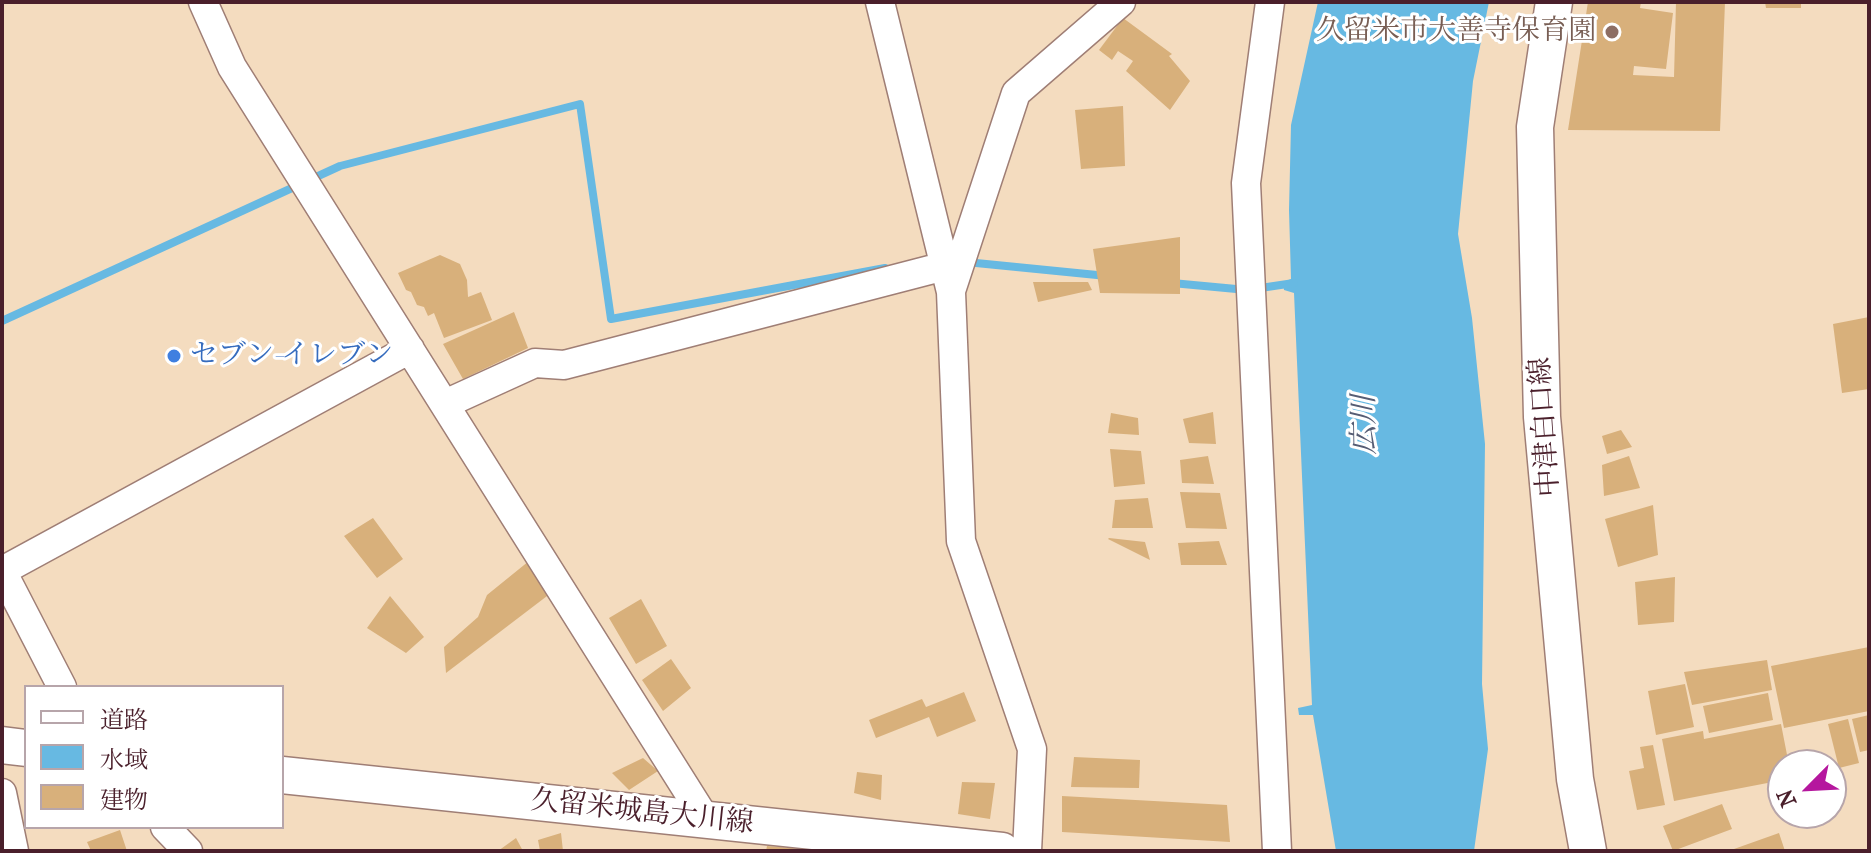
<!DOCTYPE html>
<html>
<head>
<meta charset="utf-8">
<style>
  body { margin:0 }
  #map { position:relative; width:1871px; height:853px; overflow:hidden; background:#f4dcbf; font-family:"IM FELL French Canon","Noto Serif JP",serif }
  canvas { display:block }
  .frame { position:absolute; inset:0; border:4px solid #4a1f2b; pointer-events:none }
  .legend { position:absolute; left:24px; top:685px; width:260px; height:144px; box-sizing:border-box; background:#fff; border:2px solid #b7a5aa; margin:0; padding:10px 14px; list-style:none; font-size:24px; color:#4a1f2b }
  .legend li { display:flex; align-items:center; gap:16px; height:40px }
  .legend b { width:40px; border:2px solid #b7a5aa }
  .north { position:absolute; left:1767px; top:749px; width:80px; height:80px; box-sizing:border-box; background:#fff; border:2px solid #b7a5aa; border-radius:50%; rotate:246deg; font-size:22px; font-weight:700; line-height:32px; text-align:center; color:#4a1f2b }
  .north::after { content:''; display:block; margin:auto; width:28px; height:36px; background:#b5179e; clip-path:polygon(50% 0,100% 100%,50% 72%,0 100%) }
</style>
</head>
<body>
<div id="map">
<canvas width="1871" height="853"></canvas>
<div class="frame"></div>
<ul class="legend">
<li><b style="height:10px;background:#fff"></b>道路</li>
<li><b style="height:22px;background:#67b9e2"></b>水域</li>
<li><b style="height:22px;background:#d8b07b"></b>建物</li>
</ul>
<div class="north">N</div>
</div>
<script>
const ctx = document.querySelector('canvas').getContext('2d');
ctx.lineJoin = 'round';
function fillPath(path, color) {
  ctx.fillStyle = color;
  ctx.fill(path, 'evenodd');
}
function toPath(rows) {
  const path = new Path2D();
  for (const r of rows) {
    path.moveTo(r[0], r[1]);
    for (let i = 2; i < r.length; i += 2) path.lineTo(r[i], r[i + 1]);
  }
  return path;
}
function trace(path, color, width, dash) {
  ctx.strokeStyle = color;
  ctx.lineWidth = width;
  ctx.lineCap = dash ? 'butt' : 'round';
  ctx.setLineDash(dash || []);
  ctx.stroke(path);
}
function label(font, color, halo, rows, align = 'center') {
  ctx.font = font + ' "IM FELL French Canon","Noto Serif JP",serif';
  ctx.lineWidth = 6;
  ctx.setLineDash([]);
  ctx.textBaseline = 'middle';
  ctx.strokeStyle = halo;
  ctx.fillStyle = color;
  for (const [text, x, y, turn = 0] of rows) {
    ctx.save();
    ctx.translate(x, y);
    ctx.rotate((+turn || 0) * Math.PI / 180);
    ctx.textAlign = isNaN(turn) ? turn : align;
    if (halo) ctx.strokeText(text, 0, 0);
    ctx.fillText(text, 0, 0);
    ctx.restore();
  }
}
fillPath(toPath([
  [1318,2,1489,2,1473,81,1458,234,1472,318,1485,444,1482,684,1488,749,1474,851,1336,851,1313,715,1299,715,1298,708,1312,705,1294,293,1284,290,1283,282,1291,279,1289,210,1291,125]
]), '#67b9e2');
trace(toPath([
  [966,262,1107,276],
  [1172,283,1247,290,1294,283],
  [2,321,340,166,580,104,611,319,885,268]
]), '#67b9e2', 8);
fillPath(toPath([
  [1588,2,1641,2,1640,8,1673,13,1666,69,1634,66,1633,75,1674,77,1676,2,1725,2,1720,131,1568,130],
  [1765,2,1801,2,1801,8,1766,8],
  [1123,18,1172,54,1169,56,1190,81,1170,110,1126,71,1133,61,1118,51,1112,60,1099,50],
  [1123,106,1125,166,1081,169,1075,110],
  [1180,237,1180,294,1100,293,1093,249],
  [440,255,460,264,467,280,468,297,481,292,492,320,444,338,434,313,428,316,424,307,417,305,411,292,406,290,398,273],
  [1033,282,1088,282,1092,290,1038,302],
  [514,312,528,348,463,379,443,344],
  [1869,317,1869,389,1842,393,1833,324],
  [1213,412,1216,444,1189,443,1183,419],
  [1111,413,1138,418,1139,435,1108,433],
  [1621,430,1632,447,1607,454,1602,436],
  [1110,449,1141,451,1145,484,1114,487],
  [1208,456,1214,484,1182,483,1180,460],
  [1629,456,1640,488,1604,496,1602,465],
  [1180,492,1220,493,1227,529,1186,528],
  [1148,498,1153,528,1112,528,1115,500],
  [1653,505,1658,555,1618,567,1605,519],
  [373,518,403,559,377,578,344,536],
  [1109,538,1145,542,1150,560,1108,539],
  [1219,541,1227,565,1181,565,1178,543],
  [529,561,551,593,446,673,444,647,478,617,487,595],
  [1675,577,1674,622,1638,625,1635,582],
  [390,596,424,637,406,653,367,628],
  [641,599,667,646,636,664,609,618],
  [1869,647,1869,711,1784,728,1771,666],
  [671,659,691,688,663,711,642,680],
  [1767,660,1772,690,1692,705,1684,672],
  [1685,684,1694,727,1656,735,1648,691],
  [964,692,976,721,937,737,929,717,876,738,869,720,922,699,926,707],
  [1768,693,1773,720,1709,733,1703,706],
  [1869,715,1869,750,1860,752,1852,719],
  [1848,719,1859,763,1839,768,1828,724],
  [1781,724,1789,765,1783,765,1783,780,1674,801,1662,739,1703,731,1704,739],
  [1653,745,1665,805,1637,810,1629,771,1644,768,1640,747],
  [1074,757,1140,760,1139,788,1071,787],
  [643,758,658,771,629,790,612,773],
  [857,772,882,775,881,800,854,793],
  [962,782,995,783,990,819,958,814],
  [1062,796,1227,805,1230,842,1062,832],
  [1722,804,1732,829,1673,851,1663,826],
  [120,830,127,851,91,851,87,842],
  [561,833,563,851,540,851,538,840],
  [1779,833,1785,851,1735,851,1734,849],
  [516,838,523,851,498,851],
  [767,846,803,849,803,851,766,851]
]), '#d8b07b');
const minor = toPath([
  [203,2,232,67,706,820],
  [880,2,951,292,961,541,1032,749,1027,851],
  [1270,2,1246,183,1277,851],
  [951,291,1016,93,1121,2],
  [445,404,535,363,564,365,945,266],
  [62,687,2,571,410,349],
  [2,793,14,851],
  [165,827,188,851]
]);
const major = toPath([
  [1554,2,1535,127,1542,417,1575,779,1588,851],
  [2,745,26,748],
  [282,775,1002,851]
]);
trace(minor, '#9f7e75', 31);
trace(major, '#9f7e75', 39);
trace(minor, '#fff', 28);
trace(major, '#fff', 36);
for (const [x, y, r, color] of [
  [1612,32,8,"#8d6e63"],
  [174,356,8,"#3f7fe0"]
]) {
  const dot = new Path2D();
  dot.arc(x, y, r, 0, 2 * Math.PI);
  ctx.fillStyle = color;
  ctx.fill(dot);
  trace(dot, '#fff', 3);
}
label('28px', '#785e54', '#fff', [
  ["久留米市大善寺保育園",1596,32]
], 'right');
label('28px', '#366cbe', '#fff', [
  ["セブン-イレブン",190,356]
], 'left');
label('28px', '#4a1f2b', '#fff', [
  ["中津白口線",1546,427,-94],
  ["久留米城島大川線",642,813,6]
]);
label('italic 30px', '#565d74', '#fff', [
  ["広川",1366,425,-91]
]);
</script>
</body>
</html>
